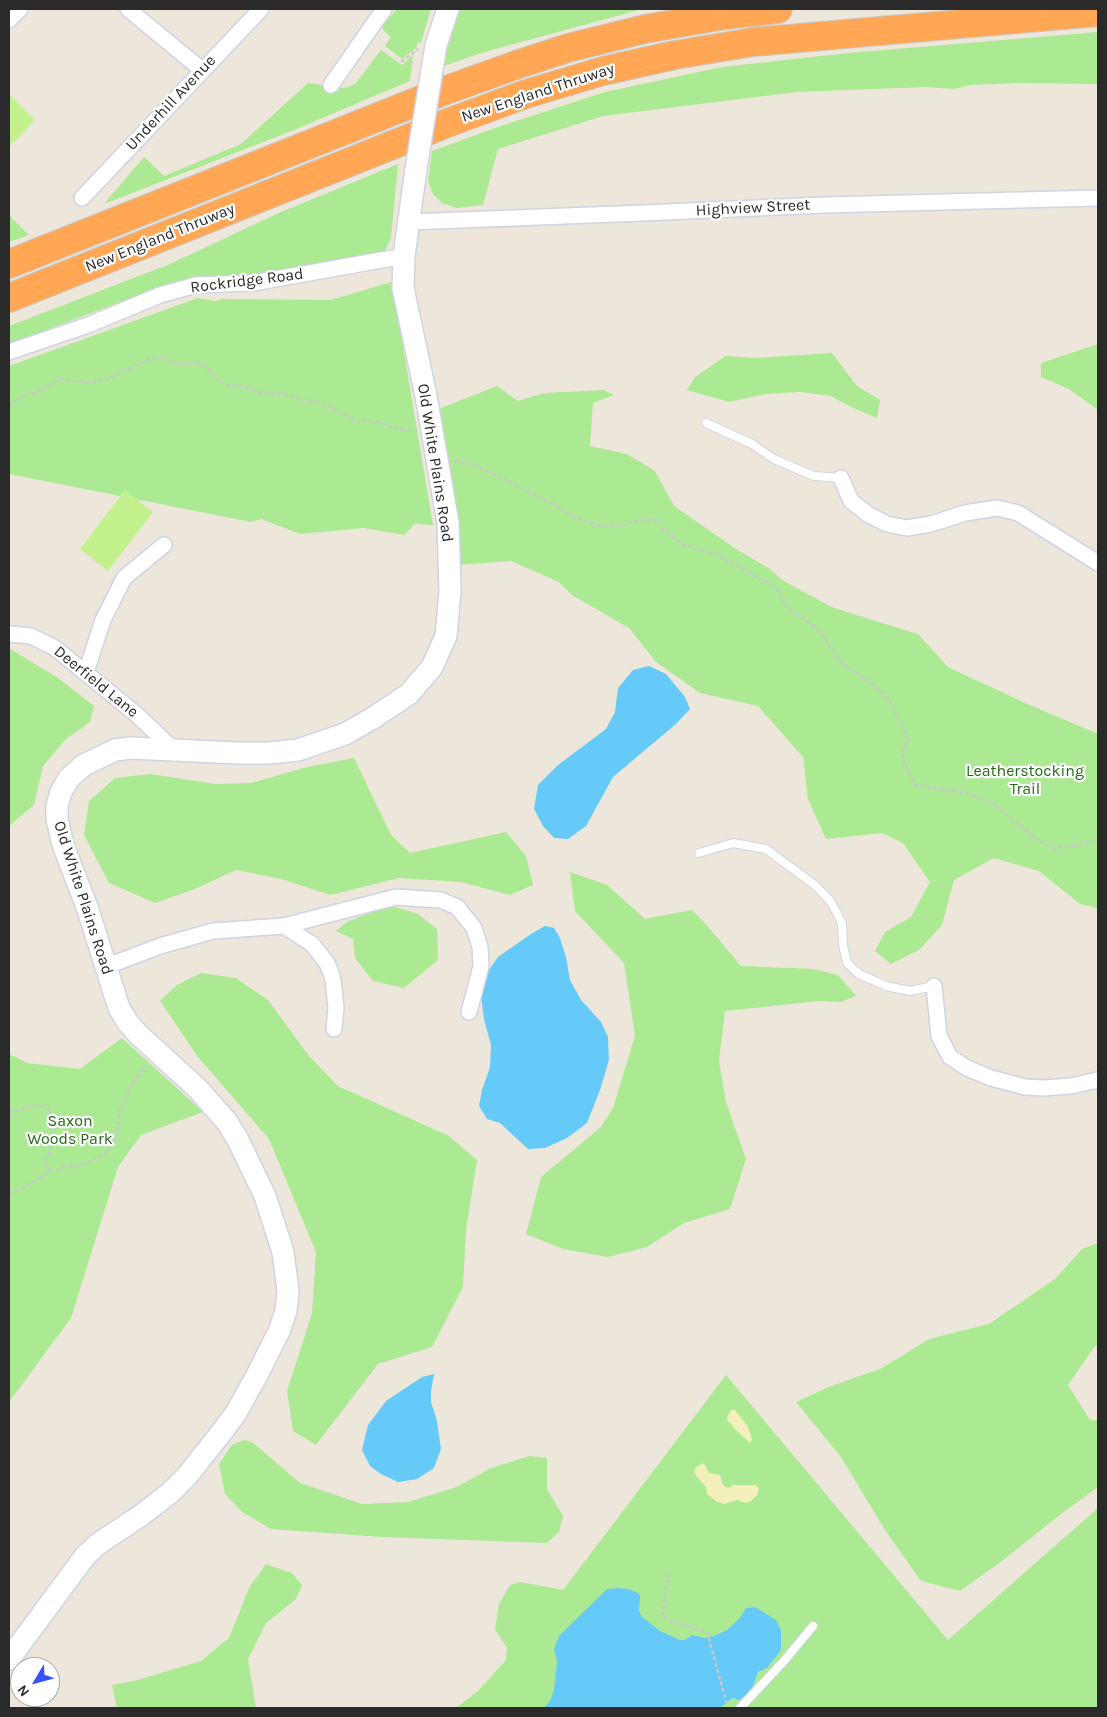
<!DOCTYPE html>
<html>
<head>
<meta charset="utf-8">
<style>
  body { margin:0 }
  #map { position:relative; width:1107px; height:1717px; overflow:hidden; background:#ede6db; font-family:Karla,sans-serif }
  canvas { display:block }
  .frame { position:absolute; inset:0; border:10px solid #2a2a2a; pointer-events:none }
  .north { position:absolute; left:10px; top:1657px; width:50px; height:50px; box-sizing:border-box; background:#fff; border:1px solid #aaa; border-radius:50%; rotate:233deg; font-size:14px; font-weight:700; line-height:20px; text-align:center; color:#2a2a2a }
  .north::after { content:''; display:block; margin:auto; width:18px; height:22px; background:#3652ff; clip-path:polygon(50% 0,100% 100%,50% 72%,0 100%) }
</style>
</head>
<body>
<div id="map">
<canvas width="1107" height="1717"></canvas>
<div class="frame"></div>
<div class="north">N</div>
</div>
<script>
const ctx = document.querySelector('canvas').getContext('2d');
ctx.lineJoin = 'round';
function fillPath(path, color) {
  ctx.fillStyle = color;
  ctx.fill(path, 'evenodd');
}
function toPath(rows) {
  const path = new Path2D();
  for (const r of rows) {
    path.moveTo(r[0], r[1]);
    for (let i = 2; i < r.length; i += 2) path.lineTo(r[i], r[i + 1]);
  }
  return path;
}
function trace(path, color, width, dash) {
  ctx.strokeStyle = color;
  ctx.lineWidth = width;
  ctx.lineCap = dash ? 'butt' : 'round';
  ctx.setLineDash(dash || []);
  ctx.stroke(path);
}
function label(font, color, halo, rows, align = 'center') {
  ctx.font = font + ' Karla,sans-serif';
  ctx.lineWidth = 4.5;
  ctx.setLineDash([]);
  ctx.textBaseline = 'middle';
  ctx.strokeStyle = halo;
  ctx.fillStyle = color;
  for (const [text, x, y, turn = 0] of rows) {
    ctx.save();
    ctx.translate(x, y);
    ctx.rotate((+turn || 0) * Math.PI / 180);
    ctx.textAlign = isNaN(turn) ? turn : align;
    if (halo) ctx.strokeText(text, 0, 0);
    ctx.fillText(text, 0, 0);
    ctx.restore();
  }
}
fillPath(toPath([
  [397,9,431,9,421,43,418,42,416,48,402,59,385,46,391,37,383,30,383,25],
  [462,9,642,9,481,53,444,66,447,45,455,15],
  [1098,32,1098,84,1018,83,970,85,954,89,926,87,797,92,603,116,498,149,483,205,457,208,442,203,433,194,428,181,432,151,498,127,605,92,722,67,849,53],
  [381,50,402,65,413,55,410,81,289,132,104,204,144,157,164,176,241,144,308,83,344,88,355,84],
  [398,164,391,238,385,251,372,258,285,274,187,279,131,298,9,344,9,326,170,264,281,212],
  [9,215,29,235,9,242],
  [398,280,398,317,433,525,415,524,404,535,364,528,300,534,261,519,251,522,9,474,9,366,198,298,215,301,222,299,331,300],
  [1098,344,1098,410,1069,389,1041,377,1041,363],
  [832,353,857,386,880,400,877,418,849,406,831,396,800,392,766,394,729,402,687,390,695,377,726,356,755,358],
  [497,386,518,401,544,393,604,390,614,395,593,403,590,446,627,454,655,471,674,506,736,549,770,569,782,580,831,607,918,634,948,667,1023,702,1098,734,1098,908,1080,904,1039,871,994,858,954,880,942,925,919,950,891,964,875,951,885,932,911,917,930,882,903,843,882,833,826,839,808,799,803,757,758,706,700,693,656,662,629,628,572,595,559,582,511,561,455,565,436,410],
  [9,648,58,678,94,706,90,722,66,739,43,766,34,805,9,826],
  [354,758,391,835,410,853,506,832,526,856,533,885,510,895,461,882,399,878,331,895,281,879,236,870,195,889,155,903,109,883,84,835,89,801,115,778,150,774,216,784,251,783,307,767],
  [570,872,607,885,645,919,692,910,705,923,741,966,814,969,838,975,856,996,841,1002,819,1001,725,1011,719,1061,726,1102,746,1159,730,1209,684,1223,647,1247,608,1257,563,1249,526,1234,541,1177,601,1127,613,1108,635,1036,624,963,575,911],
  [395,907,418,914,437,929,438,960,404,988,373,981,355,958,353,939,336,931,347,922,377,910],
  [201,973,236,978,268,1000,309,1056,338,1086,449,1136,477,1160,466,1230,463,1287,432,1347,378,1364,316,1445,293,1431,287,1391,312,1313,316,1252,269,1139,198,1057,160,1001,177,985],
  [122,1038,203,1112,141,1135,118,1167,71,1318,9,1402,9,1054,27,1063,80,1069],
  [1098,1243,1098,1345,1095,1346,1068,1385,1090,1420,1098,1420,1098,1487,1061,1514,1002,1561,960,1591,921,1581,885,1530,841,1457,796,1402,829,1387,882,1368,929,1339,989,1324,1055,1279,1082,1249],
  [726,1375,948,1640,1098,1508,1098,1708,456,1708,478,1691,506,1660,507,1648,495,1629,499,1604,510,1585,520,1582,563,1590],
  [244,1440,252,1442,300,1483,362,1504,408,1502,457,1487,491,1468,530,1456,547,1458,547,1489,563,1516,559,1532,547,1543,382,1537,271,1529,242,1512,225,1494,219,1464,232,1445],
  [266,1564,292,1573,302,1585,296,1599,266,1623,248,1659,256,1708,117,1708,112,1685,134,1681,201,1661,229,1638,249,1588]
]), '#ace993');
fillPath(toPath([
  [731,1410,735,1410,748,1427,752,1439,750,1443,738,1432,727,1420,727,1418],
  [704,1463,709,1473,720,1475,723,1485,728,1488,734,1485,755,1485,759,1488,757,1495,751,1501,745,1503,738,1500,724,1504,716,1501,707,1494,706,1487,697,1477,694,1472,696,1467]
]), '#f5efbb');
fillPath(toPath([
  [9,94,35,120,9,147],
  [125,490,153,512,108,571,80,549]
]), '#c2f18e');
fillPath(toPath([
  [649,666,666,674,685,697,690,709,676,724,613,777,586,826,568,839,554,838,543,826,534,809,538,785,558,765,606,729,615,712,618,688,633,670],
  [545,926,554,928,560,938,566,957,570,980,581,1000,601,1022,608,1037,609,1060,600,1090,587,1123,567,1138,545,1148,528,1149,500,1123,487,1119,479,1106,482,1090,490,1067,491,1045,484,1019,481,996,489,970,498,957,531,934],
  [434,1374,431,1391,431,1402,437,1421,441,1449,434,1468,417,1479,398,1482,381,1474,370,1466,362,1450,368,1425,386,1401,422,1377],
  [618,1588,628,1589,636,1592,640,1595,639,1611,642,1617,660,1631,680,1640,685,1640,692,1635,705,1638,714,1636,727,1630,740,1618,746,1608,755,1607,776,1620,781,1630,781,1650,767,1668,758,1672,752,1688,744,1697,739,1700,732,1698,720,1708,544,1708,550,1701,554,1690,557,1662,554,1649,559,1636,607,1589]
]), '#65caf8');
const lane = toPath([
  [706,423,752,444,774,459,814,476,841,478],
  [699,853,733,843,766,849,816,886,831,902,842,923,843,945,847,963,859,974,886,986,910,991,934,986],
  [740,1708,784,1661,813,1626]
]);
const street = toPath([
  [128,9,202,70],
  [9,20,20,9],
  [331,85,384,9],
  [82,198,261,9],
  [409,222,643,213,825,205,1098,198],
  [9,352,88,325,160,295,196,285,253,283,404,256],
  [841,478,851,501,869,515,887,524,907,528,931,524,965,513,997,508,1018,513,1098,563],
  [9,634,31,636,55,648,136,714,173,749],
  [86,672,103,620,124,578,164,545],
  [284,926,312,944,327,963,333,979,336,1008,334,1029],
  [105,967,160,946,213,931,284,926,396,897,441,900,457,907,474,928,480,947,481,966,469,1012],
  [934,986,939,1036,950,1057,967,1068,991,1078,1025,1087,1044,1088,1071,1086,1098,1080]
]);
const secondary = toPath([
  [436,45,448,9],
  [9,1659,86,1555,98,1544,140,1516,170,1493,187,1476,221,1433,236,1413,257,1375,280,1329,286,1311,288,1291,283,1252,265,1196,238,1140,227,1122,198,1089,139,1035,128,1023,119,1008,87,907,63,845,57,819,57,806,61,792,69,778,84,765,115,750,131,748,237,753,269,753,298,750,345,734,373,718,409,694,432,667,446,636,450,592,448,523,426,396,403,288,404,256,416,169]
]);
const highway = toPath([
  [9,264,441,92,516,65,568,48,645,29,725,15,778,9],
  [9,298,450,122,526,94,603,71,675,55,753,42,1098,12]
]);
trace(lane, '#d0d3e4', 10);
trace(street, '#d0d3e4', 18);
trace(secondary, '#d0d3e4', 24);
trace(highway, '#c8c8c8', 30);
trace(toPath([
  [401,62,418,49],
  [9,406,22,396,42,390,59,379,93,382,107,379,154,357,164,358,175,364,200,363,209,370,218,381,228,385,242,386,262,393,285,394,298,399,317,402,345,414,355,421,367,420,381,423,397,429,414,431],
  [455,461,475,465,552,503,571,516,600,526,621,525,644,519,659,521,665,531,684,545,716,554,768,583,778,590,787,607,819,630,840,661,880,690,890,702,908,739,903,750,903,759,915,785,968,793,994,804,1038,840,1055,848,1082,844,1098,840],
  [9,1114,23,1108,35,1106,43,1106,50,1111,52,1133,50,1152,46,1158,47,1165,50,1170],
  [50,1170,58,1171,66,1166,76,1166,90,1162,107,1151,117,1133,120,1110,135,1079,147,1066],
  [9,1194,37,1180,50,1170],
  [669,1573,662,1616,672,1622,707,1632,728,1708]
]), '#c8c8c8', 2.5, [4, 2.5]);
trace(lane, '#fff', 8);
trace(street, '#fff', 15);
trace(secondary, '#fff', 21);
trace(highway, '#ffa754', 28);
const secondaryBridge = toPath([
  [416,169,436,45]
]);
trace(secondaryBridge, '#d0d3e4', 24, []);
trace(secondaryBridge, '#fff', 21);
label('16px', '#2a2a2a', '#fff', [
  ["New England Thruway",538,93,-18],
  ["Underhill Avenue",171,103,-47],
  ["Highview Street",753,208,-3],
  ["New England Thruway",160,238,-22],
  ["Rockridge Road",247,281,-7],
  ["Old White Plains Road",435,463,81],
  ["Deerfield Lane",96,682,39],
  ["Old White Plains Road",83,898,72]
]);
label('16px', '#226d14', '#fff', [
  ["Leatherstocking",1025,771],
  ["Trail",1025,789],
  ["Saxon",70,1121],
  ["Woods Park",70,1139]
]);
</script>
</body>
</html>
